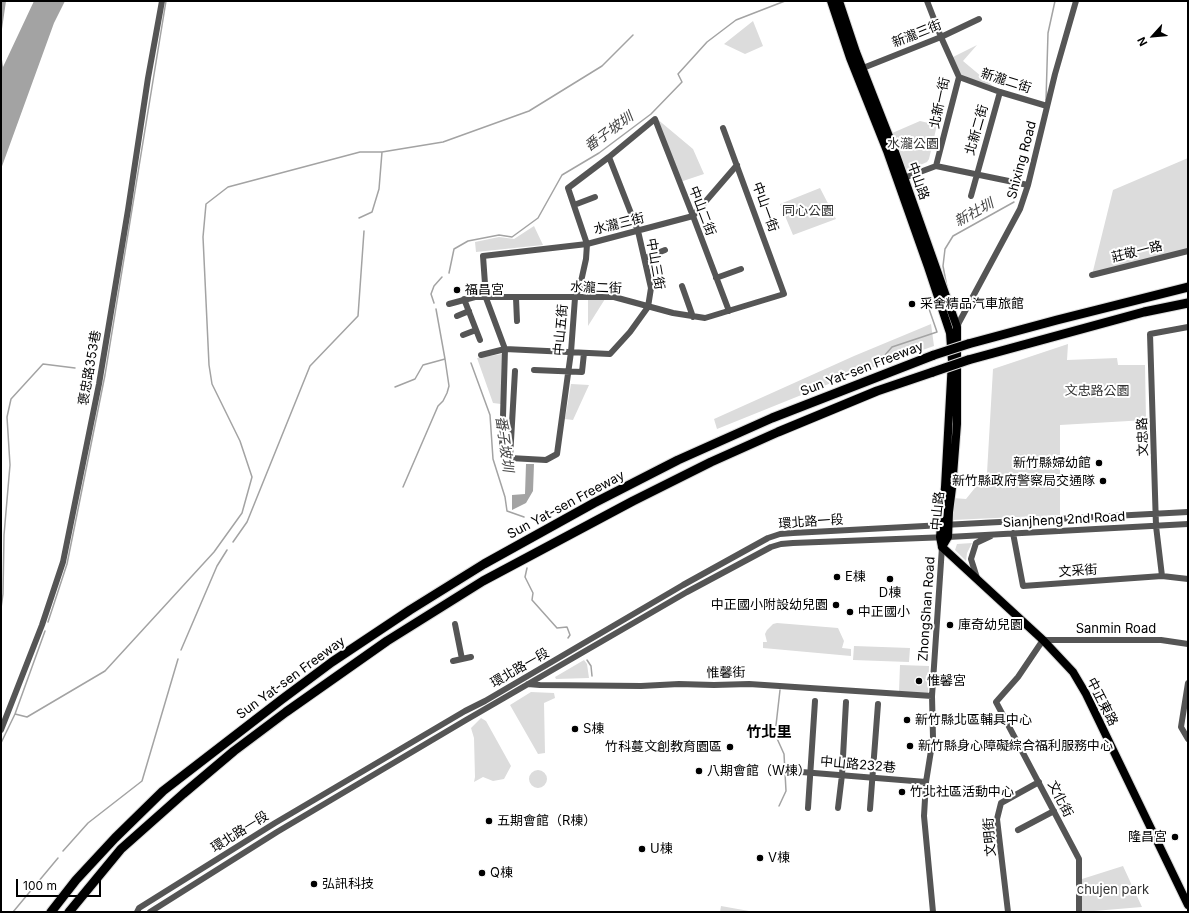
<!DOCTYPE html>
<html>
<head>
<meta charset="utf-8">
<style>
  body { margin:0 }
  #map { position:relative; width:1189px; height:913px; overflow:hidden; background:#fff; font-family:Inter,sans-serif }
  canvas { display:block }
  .frame { position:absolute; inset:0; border:2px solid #000; pointer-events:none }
  .north { position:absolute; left:1133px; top:16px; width:40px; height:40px; -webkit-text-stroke:3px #fff; paint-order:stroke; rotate:243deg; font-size:11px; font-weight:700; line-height:16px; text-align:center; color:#000 }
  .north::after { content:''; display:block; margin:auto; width:14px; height:18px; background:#000; clip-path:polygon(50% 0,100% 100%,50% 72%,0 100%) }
  .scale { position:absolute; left:16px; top:879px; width:85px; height:18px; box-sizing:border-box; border:2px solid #000; border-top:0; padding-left:5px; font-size:12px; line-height:14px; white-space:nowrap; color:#000; -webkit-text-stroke:3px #fff; paint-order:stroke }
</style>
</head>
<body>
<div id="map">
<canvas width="1189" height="913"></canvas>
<div class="frame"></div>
<div class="north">N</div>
<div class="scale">100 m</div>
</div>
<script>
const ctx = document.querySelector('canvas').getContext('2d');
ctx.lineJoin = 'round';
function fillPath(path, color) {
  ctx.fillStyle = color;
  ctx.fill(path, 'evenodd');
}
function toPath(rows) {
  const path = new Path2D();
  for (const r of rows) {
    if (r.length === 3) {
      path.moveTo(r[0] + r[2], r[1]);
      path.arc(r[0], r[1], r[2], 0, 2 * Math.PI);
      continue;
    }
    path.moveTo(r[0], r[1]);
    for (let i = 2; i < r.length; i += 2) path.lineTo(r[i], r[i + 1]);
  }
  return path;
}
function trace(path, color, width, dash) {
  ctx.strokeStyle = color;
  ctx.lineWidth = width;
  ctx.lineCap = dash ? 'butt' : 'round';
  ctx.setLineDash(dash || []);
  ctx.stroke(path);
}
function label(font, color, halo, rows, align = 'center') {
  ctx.font = font + ' Inter,"Noto Sans TC",sans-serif';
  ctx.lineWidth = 4;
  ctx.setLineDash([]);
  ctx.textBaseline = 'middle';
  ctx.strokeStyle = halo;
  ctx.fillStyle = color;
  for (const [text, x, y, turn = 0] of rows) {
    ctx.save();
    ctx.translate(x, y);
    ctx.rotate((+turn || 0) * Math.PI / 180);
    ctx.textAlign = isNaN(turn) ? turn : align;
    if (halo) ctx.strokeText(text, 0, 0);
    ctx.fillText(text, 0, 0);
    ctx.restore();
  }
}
fillPath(toPath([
  [753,21,763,46,745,54,724,44],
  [977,45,963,61,1000,92,959,77,951,58],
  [656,118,693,149,704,174,680,182],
  [920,121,937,125,929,159,927,162,902,173,890,134],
  [1188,158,1188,251,1092,275,1113,190],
  [820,188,836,219,793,235,780,204],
  [534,226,543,245,476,252,475,242,499,237,514,239],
  [605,299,588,326,588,300],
  [931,324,934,346,851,375,717,429,714,419,854,356],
  [1068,344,1067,360,1117,358,1118,365,1145,365,1146,420,1060,425,1060,515,952,520,953,498,966,499,987,473,993,369],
  [502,354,501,404,493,403,477,358],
  [571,384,589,385,573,420,565,419],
  [972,543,967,553,966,561,955,550,957,544],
  [777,623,838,628,844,641,842,648,851,649,851,656,763,648,763,642,767,642,765,634,767,630,773,624],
  [854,646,910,648,909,662,853,660],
  [584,660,587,664,589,678,556,679,555,677],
  [900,665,929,666,928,694,899,692],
  [531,692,554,693,555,698,544,703,545,753,538,754,510,705],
  [481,718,486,721,511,766,504,779,493,781,483,777,474,782,475,777,474,738,471,728],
  [538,779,9],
  [1123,866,1142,907,1082,912,1082,879],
  [721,906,749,911,749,912,720,912]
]), '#dcdcdc');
fillPath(toPath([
  [1,1,6,1,1,36],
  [34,1,65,1,54,23,1,169,1,52,3,67],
  [526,464,534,464,533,491,526,503,512,510,512,495,525,494]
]), '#a3a3a3');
trace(toPath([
  [1046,100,1048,33,1055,1],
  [359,218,372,212,379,189,382,152],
  [449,273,454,249,468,241,499,235,512,237,538,218,562,175,599,153,651,114,682,82,678,74,707,42,736,20,785,1],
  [947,287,943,266,945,249,953,236,1014,202],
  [434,303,431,294,434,286,442,277],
  [879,362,892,347,937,332,927,303],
  [471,363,490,415,493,459,505,497,507,511,524,517],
  [395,387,415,379,423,365,445,359],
  [403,487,438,406,443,401,447,393,449,386,445,359,436,309],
  [233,542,247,522,310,366,358,316,364,231],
  [527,568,525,577,533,593,532,600,557,628,567,627,570,635,568,638],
  [1,608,3,594,4,535,10,465,7,417,11,399,43,364,75,368],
  [48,622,67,564,105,375,166,1],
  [181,650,217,566,227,550],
  [587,660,591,666,592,676],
  [15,714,27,717,105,671,214,552,242,513,252,477,240,441,212,384,209,365,203,237,206,204,228,187,360,152,382,152,443,142,529,111,602,66,633,35],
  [1,743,15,714,45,631],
  [779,806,786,791,784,754,775,734,780,690],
  [63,851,88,823,142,781,178,659],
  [13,912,58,858]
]), '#a3a3a3', 1.5);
const major = toPath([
  [831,1,850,58,887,151,928,267,950,333,952,361,945,487,940,537,942,547],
  [839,1,856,52,894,149,957,327,957,424,952,488,949,512,948,537,942,547],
  [942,547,1043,640,1073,672,1086,694,1188,905]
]);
const highway = toPath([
  [968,344,1057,320,1188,287],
  [968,360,1144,312,1188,303],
  [51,912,76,880,115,838,163,791,281,700,332,662,410,610,484,564,594,503,678,460,772,418,934,355],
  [69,912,121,849,183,794,234,751,286,712,387,641,483,581,633,501,711,462,778,432,877,391,933,372]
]);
trace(major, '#dbdbdb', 10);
trace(highway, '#dbdbdb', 11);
trace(toPath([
  [927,1,941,37,959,77,936,166],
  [863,68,941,37,979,19],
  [959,77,1000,92,1047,106],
  [904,178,936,166,1028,185],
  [971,196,1000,92],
  [574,205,595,197],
  [645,258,665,250],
  [1092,275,1188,251],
  [716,278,741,269],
  [682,286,693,317],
  [516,298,517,321],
  [464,299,480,340],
  [449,304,475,297,614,297,673,313,705,318,784,294,723,128],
  [729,311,693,216,660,132,655,119,609,157,568,188,587,244,586,259,580,286,575,298,571,352,557,454,546,460,510,458,502,450,505,349,486,298,483,256,587,244,693,216,737,165],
  [457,316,469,311],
  [956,328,1020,209,1028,185,1055,74,1076,1],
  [463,335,476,330],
  [481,355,505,349,610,354,630,332,648,307,651,288,638,231,609,157],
  [534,370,582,372,584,353],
  [510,458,515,371],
  [1013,533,1023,586,1162,576,1188,579],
  [1162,576,1156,526,1150,334,1188,327],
  [977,578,971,559,976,543,991,536],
  [455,624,462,659],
  [453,661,471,657],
  [1188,683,1181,727,1188,739],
  [528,684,540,685,641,686,679,684,714,685,749,684,932,696],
  [1,730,42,625,63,562,99,384,128,210,148,78,162,1],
  [789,771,926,782],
  [808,808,815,701],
  [838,808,842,775,846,702],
  [870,809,878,704],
  [1018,830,1054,811],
  [137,912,139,908,275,823,465,711,485,701,683,585,768,538,780,534,793,533,1188,512],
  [150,912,277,832,466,720,687,592,771,547,781,544,793,543,948,537,1188,524],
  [933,912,924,816,926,782,933,738,932,696,942,547],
  [1008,912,997,819,1001,803,1039,782],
  [1079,912,1079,859,996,702,1018,677,1043,640,1161,640,1188,644]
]), '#555', 6);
trace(major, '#000', 8);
trace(highway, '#000', 9);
const highwayBridge = toPath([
  [934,355,968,344],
  [933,372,968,360]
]);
trace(highwayBridge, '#dbdbdb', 11, []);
trace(highwayBridge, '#000', 9);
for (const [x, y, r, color] of [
  [457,290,4,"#000"],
  [912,304,4,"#000"],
  [1099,463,4,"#000"],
  [1103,481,4,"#000"],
  [837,577,4,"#000"],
  [890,579,4,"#000"],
  [836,605,4,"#000"],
  [850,612,4,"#000"],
  [950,625,4,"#000"],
  [919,681,4,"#000"],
  [907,720,4,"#000"],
  [575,729,4,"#000"],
  [910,746,4,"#000"],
  [730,747,4,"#000"],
  [699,771,4,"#000"],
  [902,792,4,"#000"],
  [489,821,4,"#000"],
  [1175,837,4,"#000"],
  [642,849,4,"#000"],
  [760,858,4,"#000"],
  [482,873,4,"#000"],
  [314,884,4,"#000"]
]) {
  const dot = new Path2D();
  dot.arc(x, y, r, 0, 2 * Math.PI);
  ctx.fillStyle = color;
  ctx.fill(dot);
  trace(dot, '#fff', 1.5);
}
label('13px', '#000', '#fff', [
  ["新瀧三街",917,34,-22],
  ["新瀧二街",1006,81,18],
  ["北新一街",940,103,-78],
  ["北新二街",977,130,-74],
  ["Shixing Road",1022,160,-75],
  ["中山路",918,181,70],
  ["中山一街",765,207,70],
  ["中山二街",702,211,69],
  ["水瀧三街",619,224,-14],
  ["莊敬一路",1137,252,-14],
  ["中山三街",655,264,80],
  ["水瀧二街",596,288,2],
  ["中山五街",561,330,-85],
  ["褒忠路353巷",90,368,-80],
  ["Sun Yat-sen Freeway",862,369,-21],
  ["文忠路",1143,437,-92],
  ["Sun Yat-sen Freeway",566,505,-28],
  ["中山路",938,511,-85],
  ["Sianjheng 2nd Road",1064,520,-3],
  ["環北路一段",811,522,-4],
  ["文采街",1078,571,-4],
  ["ZhongShan Road",927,609,-86],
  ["Sanmin Road",1116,629],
  ["環北路一段",520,668,-30],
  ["惟馨街",726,673,-1],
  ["Sun Yat-sen Freeway",291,678,-36],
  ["中正東路",1102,702,63],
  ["中山路232巷",858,765,5],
  ["文化街",1060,799,63],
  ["環北路一段",240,832,-32],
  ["文明街",990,837,-94]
]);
label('13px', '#333', '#fff', [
  ["水瀧公園",913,144],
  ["同心公園",808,211],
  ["文忠路公園",1097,391],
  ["chujen park",1113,890]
]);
label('13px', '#000', '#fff', [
  ["福昌宮",465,290],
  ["采舍精品汽車旅館",920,304],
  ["新竹縣婦幼館",1091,463,"right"],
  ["新竹縣政府警察局交通隊",1095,481,"right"],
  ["E棟",845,577],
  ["D棟",890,593,"center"],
  ["中正國小附設幼兒園",828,605,"right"],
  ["中正國小",858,612],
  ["庫奇幼兒園",958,625],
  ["惟馨宮",927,681],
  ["新竹縣北區輔具中心",915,720],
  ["S棟",583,729],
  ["新竹縣身心障礙綜合福利服務中心",918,746],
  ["竹科蔓文創教育園區",722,747,"right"],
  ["八期會館（W棟）",707,771],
  ["竹北社區活動中心",910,792],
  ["五期會館（R棟）",497,821],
  ["隆昌宮",1167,837,"right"],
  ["U棟",650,849],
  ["V棟",768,858],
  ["Q棟",490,873],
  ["弘訊科技",322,884]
], 'left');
label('italic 14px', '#444', '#fff', [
  ["番子坡圳",609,132,-36],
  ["新社圳",974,213,-29],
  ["番子坡圳",504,444,82]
]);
label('bold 15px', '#000', '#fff', [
  ["竹北里",769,732]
]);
</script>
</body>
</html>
